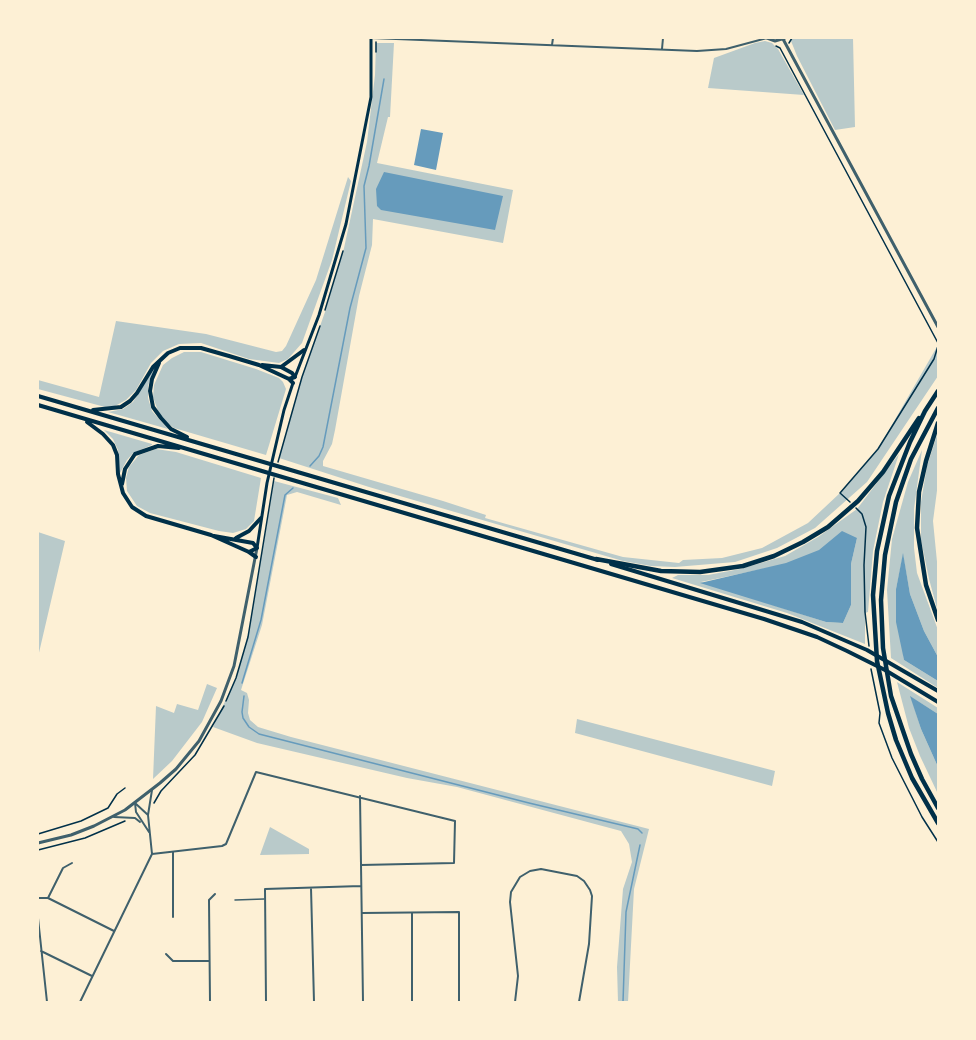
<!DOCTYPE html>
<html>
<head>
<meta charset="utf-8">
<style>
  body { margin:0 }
  #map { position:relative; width:976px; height:1040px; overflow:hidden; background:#fdf0d5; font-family:Inter,sans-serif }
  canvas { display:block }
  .frame { position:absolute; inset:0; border:39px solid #fdf0d5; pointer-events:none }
</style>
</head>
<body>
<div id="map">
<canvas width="976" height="1040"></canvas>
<div class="frame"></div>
</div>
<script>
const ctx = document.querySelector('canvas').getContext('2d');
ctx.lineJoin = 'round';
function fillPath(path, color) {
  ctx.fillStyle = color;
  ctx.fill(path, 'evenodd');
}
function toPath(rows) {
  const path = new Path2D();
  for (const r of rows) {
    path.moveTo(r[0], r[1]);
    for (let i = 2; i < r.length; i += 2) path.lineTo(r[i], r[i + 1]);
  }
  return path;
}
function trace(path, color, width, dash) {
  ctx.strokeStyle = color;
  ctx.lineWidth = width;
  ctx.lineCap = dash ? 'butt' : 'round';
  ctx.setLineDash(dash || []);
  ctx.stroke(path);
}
fillPath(toPath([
  [792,38,853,38,855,127,835,130,797,56,791,41],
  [765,41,772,43,778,49,804,95,708,88,714,58,755,43],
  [376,43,394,43,390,117,388,117,377,163,513,190,503,243,373,219,372,245,359,296,335,430,332,444,323,461,323,466,443,501,486,515,485,518,623,557,679,563,683,560,722,558,762,548,808,523,840,493,878,449,938,345,938,376,867,482,815,528,777,548,735,562,675,567,651,566,623,561,369,487,279,458,302,377,325,312,344,248,367,142,375,75],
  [348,177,351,181,332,260,302,343,288,359,279,363,249,359,201,343,179,344,163,351,151,363,136,390,126,400,115,406,105,407,38,389,38,380,99,397,116,321,206,334,276,352,282,351,286,346,316,280],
  [184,352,201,352,256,369,279,378,283,382,286,389,266,455,174,428,165,421,158,411,153,397,154,385,163,365,172,358],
  [154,369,148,386,148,398,152,411,168,429,108,412,123,409,133,402],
  [104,430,152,444,152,445,133,453,127,460,120,473,118,450,113,439],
  [938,432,938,483,933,521,938,572,938,612,929,579,921,540,921,502,927,466],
  [156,449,176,452,261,478,254,521,246,529,233,533,219,531,150,513,137,506,127,491,126,478,129,467,139,455],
  [922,450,914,509,914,548,917,573,938,630,938,657,924,631,910,594,903,555,896,589,904,660,938,681,938,688,891,658,887,590,892,539,908,482],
  [899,454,883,502,873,551,868,612,865,613,865,644,787,613,672,578,678,575,708,575,740,569,785,556,818,537,857,509],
  [857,538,851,564,851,605,843,623,826,622,701,582,786,564],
  [274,481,338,498,341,505,297,492,287,495,262,625,241,690,247,693,249,700,248,713,250,720,258,727,291,737,649,829,634,889,628,1002,618,1002,617,967,623,889,632,862,629,844,621,831,457,787,407,778,257,743,213,727,236,678,248,637],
  [38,532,65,541,38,657],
  [897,682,938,708,938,714,911,697,921,729,938,767,938,794,920,756,909,728],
  [207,684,217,688,202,722,172,761,153,779,156,706,174,713,177,704,198,710],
  [577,719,775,771,772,786,575,733],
  [270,827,309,849,309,854,260,855]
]), '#b9caca');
fillPath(toPath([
  [421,129,443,133,436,170,414,165],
  [384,172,503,196,495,230,381,210,377,206,376,189],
  [842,531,857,538,851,564,851,605,843,623,826,622,700,583,786,563,819,550],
  [903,553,910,594,924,631,938,657,938,681,904,660,896,622,896,589],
  [910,696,938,714,938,767,921,729]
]), '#669bbc');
trace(toPath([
  [310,466,319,456,323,447,350,308,366,248,364,186,369,166,384,79],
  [242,683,261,620,285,495,293,488],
  [244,696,242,712,243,718,249,727,259,734,529,803,638,829,642,833],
  [623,1002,626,912,640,845]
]), '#669bbc', 1.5);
trace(toPath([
  [789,43,792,38],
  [776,46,780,48,938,343],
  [376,52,376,42],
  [325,310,343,251],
  [278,462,302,377,320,326],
  [850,502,840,493,878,449,934,359,938,346],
  [856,508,862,514,866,527,864,565,865,612,869,646],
  [871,669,880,713,879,723,892,758,922,817,938,842],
  [226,701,236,678,248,637,274,478],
  [154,803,161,791,195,755,224,706],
  [38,834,81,821,108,808,117,794,125,788],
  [38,850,85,838,125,821]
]), '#003049', 1.5);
trace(toPath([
  [235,900,264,899]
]), '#3f606c', 1.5);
trace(toPath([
  [371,38,697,51,726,49,767,38],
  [552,45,553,38],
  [662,49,663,38],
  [360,796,363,1002],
  [135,803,136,812,149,832],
  [135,803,148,815],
  [114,817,135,818,140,822],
  [152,854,222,846,226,844,256,772,455,821,454,863,361,865],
  [311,888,314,1002],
  [38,898,48,898,114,931],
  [48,898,63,868,72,863],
  [362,913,459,912,459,1002],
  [412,913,412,1002],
  [173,917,173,852],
  [38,918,47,1002],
  [41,951,92,976],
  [166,954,173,961,209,961],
  [80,1002,152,854,148,815,152,790],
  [210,1002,209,900,215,894],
  [266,1002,265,889,361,886],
  [515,1002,518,976,510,902,511,892,520,877,530,871,541,869,577,876,584,881,590,890,592,896,589,944,579,1002]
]), '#3f606c', 2);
trace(toPath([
  [767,38,775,41,785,38],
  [783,39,938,327],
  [38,843,71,835,94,826,125,810,160,783,176,769,199,741,221,701,234,666,257,548]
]), '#3f606c', 3);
trace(toPath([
  [295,377,319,315,346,224,371,97,371,38],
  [257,548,267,483,284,410,293,383]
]), '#003049', 3);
trace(toPath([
  [159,363,152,379,150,391,153,407,161,418,171,429,187,437],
  [262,365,281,367,292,373,295,377,289,379],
  [281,367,304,350],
  [38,396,598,560],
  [38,405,764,619,817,637,847,651,885,670,938,702],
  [93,410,121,407,130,401,137,393,153,367,168,353,180,348,201,348,229,356,259,365,289,379,293,383],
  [87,422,103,434,113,445,117,455,118,474,123,493,132,507,146,516,211,535,249,552,256,557],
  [122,484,125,469,135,454,158,446,179,448],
  [214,536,253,543,257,548,249,552],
  [236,538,249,531,261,518],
  [611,564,802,622,867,650,938,691]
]), '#003049', 4);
trace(toPath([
  [938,391,925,411,910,442,889,496,877,551,873,595,877,661,888,713,896,740,912,778,938,823],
  [938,408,911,459,896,502,885,555,881,600,883,648,891,696,911,754,922,779,938,808],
  [938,423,926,461,919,492,917,528,926,585,938,620],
  [596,559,661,571,700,572,743,566,774,556,803,542,828,527,858,501,883,472,919,418]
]), '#003049', 4.5);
</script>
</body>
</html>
